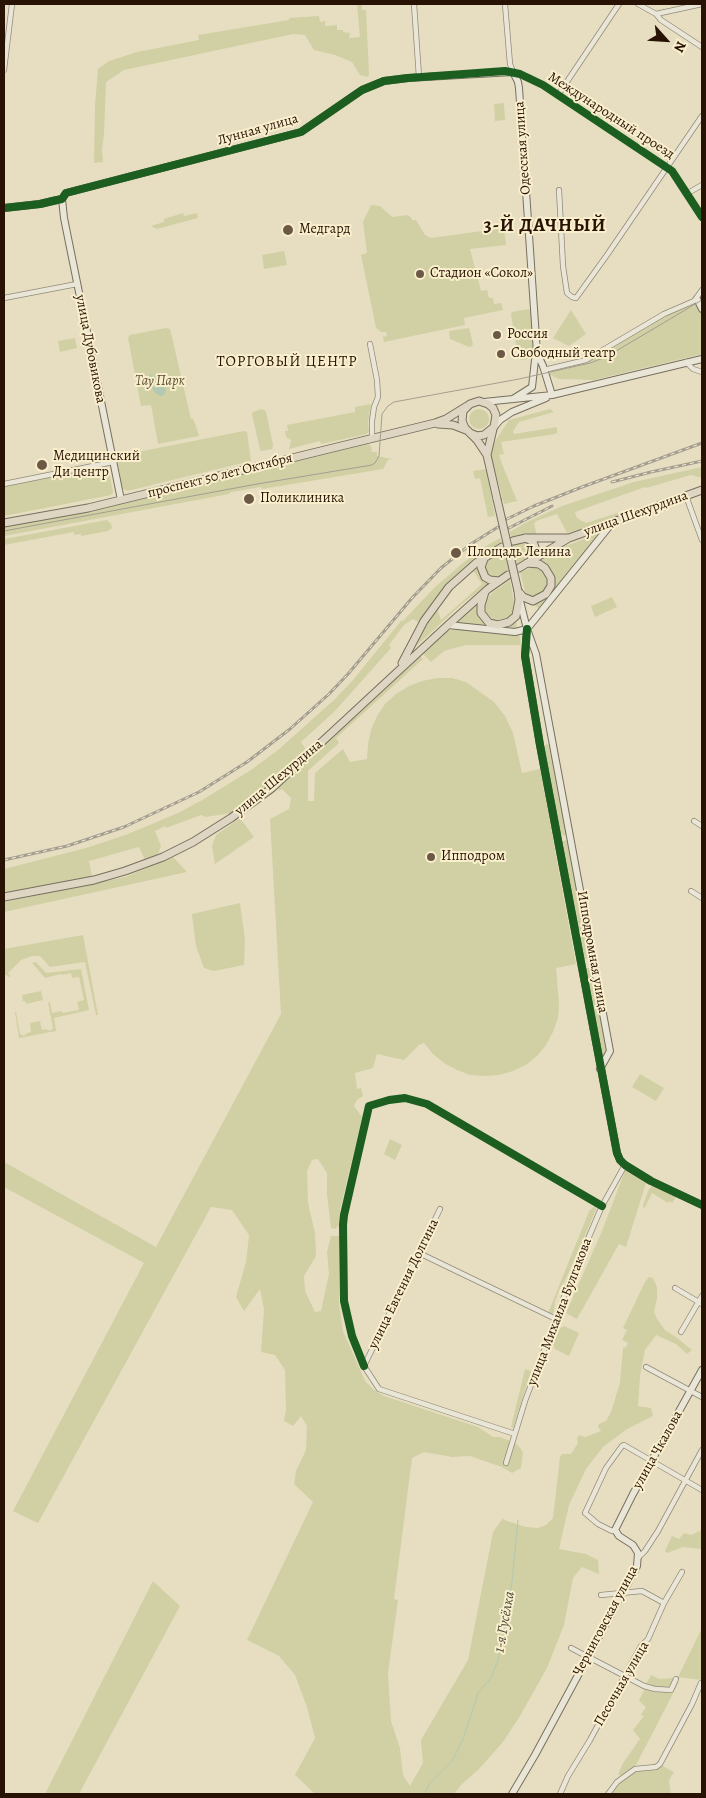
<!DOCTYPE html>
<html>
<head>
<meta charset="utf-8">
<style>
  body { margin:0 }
  #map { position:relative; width:706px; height:1798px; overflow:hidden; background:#e7dec1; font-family:Alegreya,serif }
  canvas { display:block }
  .frame { position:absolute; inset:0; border:5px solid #281203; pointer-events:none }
  .north { position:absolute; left:641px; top:15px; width:50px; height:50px; -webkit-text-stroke:4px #f9efcd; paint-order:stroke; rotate:116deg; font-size:14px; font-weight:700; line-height:20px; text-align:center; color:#281203 }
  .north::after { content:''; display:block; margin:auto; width:18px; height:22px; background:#281203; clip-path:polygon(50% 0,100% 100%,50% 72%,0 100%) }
</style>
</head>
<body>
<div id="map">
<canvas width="706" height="1798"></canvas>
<div class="frame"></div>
<div class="north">N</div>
</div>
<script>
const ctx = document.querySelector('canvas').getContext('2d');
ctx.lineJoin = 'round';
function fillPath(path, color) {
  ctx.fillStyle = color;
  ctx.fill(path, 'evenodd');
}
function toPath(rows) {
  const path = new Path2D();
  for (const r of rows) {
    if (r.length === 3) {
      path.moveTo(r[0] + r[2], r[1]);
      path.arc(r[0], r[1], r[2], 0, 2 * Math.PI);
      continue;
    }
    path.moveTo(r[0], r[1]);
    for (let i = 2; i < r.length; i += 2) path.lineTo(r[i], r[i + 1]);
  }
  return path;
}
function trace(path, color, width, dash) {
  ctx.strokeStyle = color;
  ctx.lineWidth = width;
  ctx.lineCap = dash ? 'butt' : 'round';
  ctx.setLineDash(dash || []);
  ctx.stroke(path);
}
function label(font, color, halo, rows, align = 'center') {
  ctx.font = font + ' Alegreya,serif';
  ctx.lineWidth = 4;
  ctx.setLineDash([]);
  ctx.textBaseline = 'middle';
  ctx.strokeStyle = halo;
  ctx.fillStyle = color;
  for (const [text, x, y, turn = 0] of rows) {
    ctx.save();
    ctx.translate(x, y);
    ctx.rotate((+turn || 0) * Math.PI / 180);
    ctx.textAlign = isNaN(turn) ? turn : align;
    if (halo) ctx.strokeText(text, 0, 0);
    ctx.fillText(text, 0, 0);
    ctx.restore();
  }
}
fillPath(toPath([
  [357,4,362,4,362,10,366,10,369,74,368,77,360,75,352,62,335,55,314,50,305,35,293,34,124,70,106,82,104,135,102,149,103,162,94,163,95,105,98,69,109,61,137,52,199,40,198,35,289,20,289,18,319,16,320,22,325,21,325,26,337,25,337,30,343,30,343,32,350,33,349,38,360,37],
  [504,103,505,120,495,121,494,104],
  [371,205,380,206,392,217,407,215,411,217,412,220,416,220,425,235,431,238,504,228,506,245,470,249,481,291,487,290,489,298,493,298,494,304,501,303,503,310,464,318,465,325,384,342,383,337,387,336,386,332,381,332,376,328,361,255,367,253,363,222],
  [183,213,184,216,197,213,198,218,157,229,151,226,164,222,164,219],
  [284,251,287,265,264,269,262,255],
  [694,303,696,303,702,312,702,354,594,380,559,379,550,375,550,371,587,361,669,313],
  [529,309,532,311,534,356,533,358,521,360,518,358,511,314,512,312],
  [571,310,586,334,569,346,553,338],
  [166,328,170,329,171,333,191,419,193,419,196,426,199,436,158,444,151,405,141,406,128,338,130,335],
  [469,328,473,344,472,346,469,347,450,339,449,331],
  [75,338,77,348,60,352,58,341],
  [371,404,368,422,369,431,367,434,321,444,320,441,289,449,291,440,286,437,285,431,288,431,287,425,355,412,355,407],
  [479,419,10],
  [261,409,266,411,273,445,272,449,262,451,260,450,252,414,253,412],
  [550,409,554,412,519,422,513,431,514,434,557,427,557,433,555,434,501,442,504,454,499,455,501,461,517,501,504,504,491,456,494,443,509,420],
  [244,431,247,432,251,461,127,491,122,488,117,456],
  [368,444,371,446,372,452,377,452,377,456,392,459,388,460,383,469,262,489,261,487,231,492,229,494,4,536,4,527,122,504],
  [105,466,108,467,113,492,111,495,4,516,4,486],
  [702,467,702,478,691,475,646,488,645,487,575,512,577,518,586,523,630,509,631,512,567,533,557,514,536,521,534,524,537,535,512,539,510,532,525,523,562,506,634,482],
  [486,469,495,516,488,517,480,478,475,479,473,471],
  [107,520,111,524,112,528,108,531,81,536,81,534,74,535,74,532,4,545,4,539],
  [604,531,541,611,533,603,553,587,540,560,566,546],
  [500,538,502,544,479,558,419,623,413,619,404,625,389,645,391,648,335,711,301,742,306,750,272,782,231,813,206,817,201,815,166,828,165,826,155,831,161,846,158,854,145,860,139,847,89,861,92,876,4,893,4,869,86,848,128,834,178,813,204,799,251,770,278,750,334,700,353,680,401,621,403,621,434,588,464,562,486,546],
  [521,541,529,542,534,548,530,556,495,578,492,579,483,571,486,560,499,551],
  [479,563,478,569,481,575,489,583,463,603,414,648,423,627,437,609,441,620,482,584,472,569],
  [535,566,546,571,549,584,545,592,532,599,526,595,520,572],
  [510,580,514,602,513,612,510,617,505,620,495,621,486,613,485,602,492,593],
  [612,597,617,607,595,617,591,606],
  [478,601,486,624,516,620,517,631,454,624],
  [457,628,517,633,520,637,521,645,466,645,444,651,431,662,422,653,445,632],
  [420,656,423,659,336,738,339,743,308,771,308,801,314,801,315,773,343,749,350,762,367,759,368,744,371,730,377,716,385,704,396,694,409,686,422,681,437,678,452,678,466,682,494,702,505,716,513,733,522,773,540,769,576,964,556,968,559,1004,558,1018,553,1032,546,1045,537,1056,526,1065,513,1071,499,1075,485,1076,470,1075,457,1070,444,1063,433,1054,424,1043,419,1045,404,1060,377,1054,373,1068,355,1073,357,1089,361,1088,363,1096,357,1100,354,1106,362,1117,340,1210,340,1224,335,1229,331,1228,327,1194,327,1173,318,1159,312,1160,307,1171,308,1203,315,1233,316,1256,304,1276,305,1291,315,1312,321,1311,329,1274,327,1252,331,1236,340,1236,339,1303,343,1331,365,1381,373,1389,384,1396,478,1427,493,1437,500,1437,517,1444,523,1452,521,1468,512,1473,502,1467,470,1456,452,1457,424,1452,412,1458,394,1599,398,1600,388,1673,391,1721,400,1748,403,1775,410,1786,423,1763,421,1740,468,1660,493,1532,503,1518,504,1520,526,1527,538,1528,546,1525,553,1518,560,1457,562,1454,571,1454,578,1443,577,1439,579,1435,585,1437,601,1431,598,1427,599,1424,606,1421,611,1412,620,1383,623,1348,626,1347,628,1343,622,1340,627,1330,623,1328,645,1282,649,1277,653,1278,657,1287,657,1298,654,1312,657,1319,665,1330,676,1337,692,1350,687,1354,676,1344,656,1335,645,1350,640,1376,638,1406,651,1408,653,1416,627,1429,603,1447,586,1469,569,1505,559,1549,586,1554,598,1560,599,1574,582,1567,573,1578,564,1625,547,1668,520,1716,503,1742,479,1769,462,1784,454,1794,315,1794,295,1775,315,1738,307,1707,295,1675,279,1656,247,1640,313,1502,294,1484,296,1471,306,1450,307,1426,301,1416,293,1426,284,1421,286,1410,285,1370,275,1355,261,1352,264,1309,260,1289,244,1311,236,1297,246,1262,249,1235,232,1210,211,1207,38,1523,13,1511,144,1263,4,1187,4,1162,156,1247,281,1014,270,819,289,809,291,798,282,789,279,791,278,788],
  [549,744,552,745,567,832,565,836,560,834,544,748,545,745],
  [240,818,254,837,215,864,212,846,216,835],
  [567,840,570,843,590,956,588,959,582,958,561,843,563,841],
  [173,857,187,872,4,912,4,902,125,877],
  [240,903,245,940,244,965,214,971,204,968,196,946,192,914],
  [83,935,98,1015,96,1015,85,962,50,967,40,956,32,956,21,960,8,973,10,976,9,977,6,975,4,975,4,949],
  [36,962,46,973,81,969,89,1010,54,1018,56,1031,19,1038,15,1012,16,1012,20,1034,24,1036,27,1033,31,1032,30,1023,40,1021,42,1030,46,1029,50,1031,53,1028,48,1003,50,1002,52,1013,62,1011,62,1013,79,1010,77,1002,84,1000,79,977,72,978,71,973,62,975,61,974,45,978,32,963],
  [586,968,592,968,608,1051,606,1055,600,1054,584,970],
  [41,991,43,1000,26,1004,25,1001,23,1001,22,995],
  [640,1074,664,1088,656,1101,632,1087],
  [390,1139,402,1145,395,1160,384,1154],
  [628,1170,646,1183,626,1247,619,1244,577,1319,566,1313,602,1231,625,1171],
  [653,1185,673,1193,676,1197,672,1203,669,1201,668,1203,652,1193,644,1209,643,1205,649,1189],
  [595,1206,596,1210,565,1281,560,1288,555,1301,554,1312,551,1315,548,1313,584,1224,589,1211],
  [564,1326,579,1333,569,1356,555,1349,553,1345,559,1329],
  [525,1369,531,1371,513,1428,511,1427],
  [702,1530,702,1549,683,1547,667,1553,665,1551,672,1536,679,1539,684,1533,691,1535],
  [153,1581,180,1606,79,1794,45,1794],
  [702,1628,702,1680,678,1677],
  [651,1675,659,1679,673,1678,679,1682,635,1767,661,1765,674,1772,669,1780,671,1794,610,1794,624,1778,618,1774,623,1763,640,1739,633,1730,644,1716,641,1715,646,1707,639,1701,644,1690,641,1686,642,1684,646,1684]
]), '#d0d0a4');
fillPath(toPath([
  [150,375,159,377,166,390,164,395,160,396,154,392,149,379,148,376]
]), '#b3c9b2');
trace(toPath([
  [424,1794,430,1783,452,1761,464,1737,478,1693,491,1678,497,1663,501,1649,512,1582,518,1520]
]), '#b3c9b2', 1);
const street = toPath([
  [414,4,419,77],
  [505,4,510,64,513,72,528,77,543,85,672,171,702,217],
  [638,4,656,14],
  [702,4,656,14,661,20,702,47],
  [4,70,12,4],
  [558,95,619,4],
  [559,190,563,266,567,293,572,297,576,298,607,255,702,116],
  [688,193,702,185],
  [4,298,77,284],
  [370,344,377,380,378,397,374,407,372,421,372,439],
  [686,362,693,369,702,372],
  [544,370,586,360,664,314,694,301,702,290],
  [4,484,113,462],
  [686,496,702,540],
  [694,821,702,826],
  [691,891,702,898],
  [440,1209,364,1366,379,1389,515,1434],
  [419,1253,556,1319],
  [675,1288,702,1304],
  [681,1332,702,1296],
  [364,1366,352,1336,344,1301,343,1225,344,1215,369,1106,389,1100,405,1098,427,1104,602,1206],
  [646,1367,702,1397],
  [506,1463,525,1401,568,1286,602,1206,625,1165],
  [615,1530,612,1531,598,1524,585,1513,606,1468,622,1446,624,1445,702,1490],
  [639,1557,645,1551,658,1531,702,1450],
  [601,1595,642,1591,664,1603],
  [571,1648,644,1686,655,1689,671,1690,676,1679],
  [560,1794,568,1776,590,1740,641,1646,648,1639,664,1603,682,1572],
  [608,1794,617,1782,635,1769,656,1767,660,1764,692,1704,701,1683]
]);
const secondary = toPath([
  [62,199,64,218,121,500],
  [4,208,40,204,57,200,62,199,66,193,301,132,362,90,384,81,408,78,513,72,518,82,519,88,537,353,535,360,532,387,513,399],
  [697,299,702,309],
  [537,353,543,366,552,395],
  [484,402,552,395,702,359],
  [494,427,500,420,512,412,546,398],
  [519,597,527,629,536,654,610,1051,600,1069],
  [448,625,515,632,527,629,612,523],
  [527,629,525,656,540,745,617,1153,620,1160,625,1165,651,1181,702,1205],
  [512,1794,535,1755,637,1566,638,1553,633,1545,619,1536,615,1530,633,1494,702,1370]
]);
const primary = toPath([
  [438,424,453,425,466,430],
  [470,433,477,436,484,435,494,427,496,415,493,408,488,404,479,401,470,404,463,411,462,421,465,428,477,440,487,455,497,499],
  [487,455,493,429],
  [4,523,88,508,435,423,446,419,467,406],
  [526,538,533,542,535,547,535,553,531,560],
  [513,541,526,538,569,538],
  [484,559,481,567,485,577,490,580,499,581],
  [519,568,569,538,702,490],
  [485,592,481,605,481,613,489,623,498,625,509,622,516,616,519,600,518,591],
  [519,592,523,597,533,601,546,594,551,586,551,578,545,568,539,564,527,563],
  [402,663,424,621,449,587,476,563,502,547],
  [4,897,94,880,125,871,163,857,193,842,231,818,272,788,448,625,488,589,508,575]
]);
trace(street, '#928a79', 6);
trace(secondary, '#776f5f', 8);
trace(primary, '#776f5f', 9);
trace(street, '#eae6d7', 4.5);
trace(secondary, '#eae6d7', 6);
trace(primary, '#ded6c2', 7);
trace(toPath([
  [4,531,257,484,372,465,375,463,379,456,382,414,388,406,394,402,519,379,590,363,606,357,702,300]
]), '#a49e91', 1);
const rail = toPath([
  [612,482,651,472,702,461],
  [507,519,534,506,582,487,702,443],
  [509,528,552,506],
  [4,860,67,846,124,827,199,792,247,762,290,729,329,694,348,674,412,598,441,568,471,544,498,527]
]);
trace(rail, '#a49e91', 3);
trace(rail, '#f9efcd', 1, [4]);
const primaryBridge = toPath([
  [497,499,518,591]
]);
trace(primaryBridge, '#776f5f', 9, []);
trace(primaryBridge, '#ded6c2', 7);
trace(toPath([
  [4,208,40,204,57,200,62,199,66,193,301,132,362,90,384,81,408,78,505,71,520,74,543,85,672,171,702,217],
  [527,629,525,656,540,745,617,1153,620,1160,625,1165,651,1181,702,1205],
  [364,1366,352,1336,344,1301,343,1225,344,1215,369,1106,389,1100,405,1098,427,1104,602,1206]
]), '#1b5e20', 8);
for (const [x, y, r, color] of [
  [288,230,6,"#6b5946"],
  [420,274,5,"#6b5946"],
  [497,335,5,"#6b5946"],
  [501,354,5,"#6b5946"],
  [42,465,6,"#6b5946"],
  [249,499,6,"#6b5946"],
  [456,553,6,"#6b5946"],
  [431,857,5,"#6b5946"]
]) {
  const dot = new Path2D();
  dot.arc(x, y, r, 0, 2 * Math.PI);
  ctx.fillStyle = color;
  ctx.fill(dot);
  trace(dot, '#f9efcd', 2);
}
label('14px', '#281203', '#f9efcd', [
  ["Международный проезд",611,116,33],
  ["Лунная улица",258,130,-16],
  ["Одесская улица",523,148,-94],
  ["улица Дубовикова",90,349,79],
  ["проспект 50 лет Октября",220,476,-14],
  ["улица Шехурдина",636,514,-20],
  ["улица Шехурдина",279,778,-40],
  ["Ипподромная улица",592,952,80],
  ["улица Евгения Долгина",404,1284,-64],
  ["улица Михаила Булгакова",560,1312,-69],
  ["улица Чкалова",658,1450,-61],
  ["Черниговская улица",606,1621,-62],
  ["Песочная улица",622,1684,-60]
]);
label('14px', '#281203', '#f9efcd', [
  ["Медгард",299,230],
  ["Стадион «Сокол»",430,274],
  ["Россия",507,335],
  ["Свободный театр",511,354],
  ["Медицинский",53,457],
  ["Ди центр",53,473],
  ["Поликлиника",260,499],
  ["Площадь Ленина",467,553],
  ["Ипподром",441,857]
], 'left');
label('italic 14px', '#5c5033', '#f9efcd', [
  ["Тау Парк",160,382]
]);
ctx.letterSpacing = '1px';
label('15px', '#281203', '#f9efcd', [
  ["ТОРГОВЫЙ ЦЕНТР",287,362]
]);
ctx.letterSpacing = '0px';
label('italic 15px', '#514f3e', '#f9efcd', [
  ["1-я Гусёлка",505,1622,-80]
]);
ctx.letterSpacing = '1px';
label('bold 19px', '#281203', '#f9efcd', [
  ["3-Й ДАЧНЫЙ",545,226]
]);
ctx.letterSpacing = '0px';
</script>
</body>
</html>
